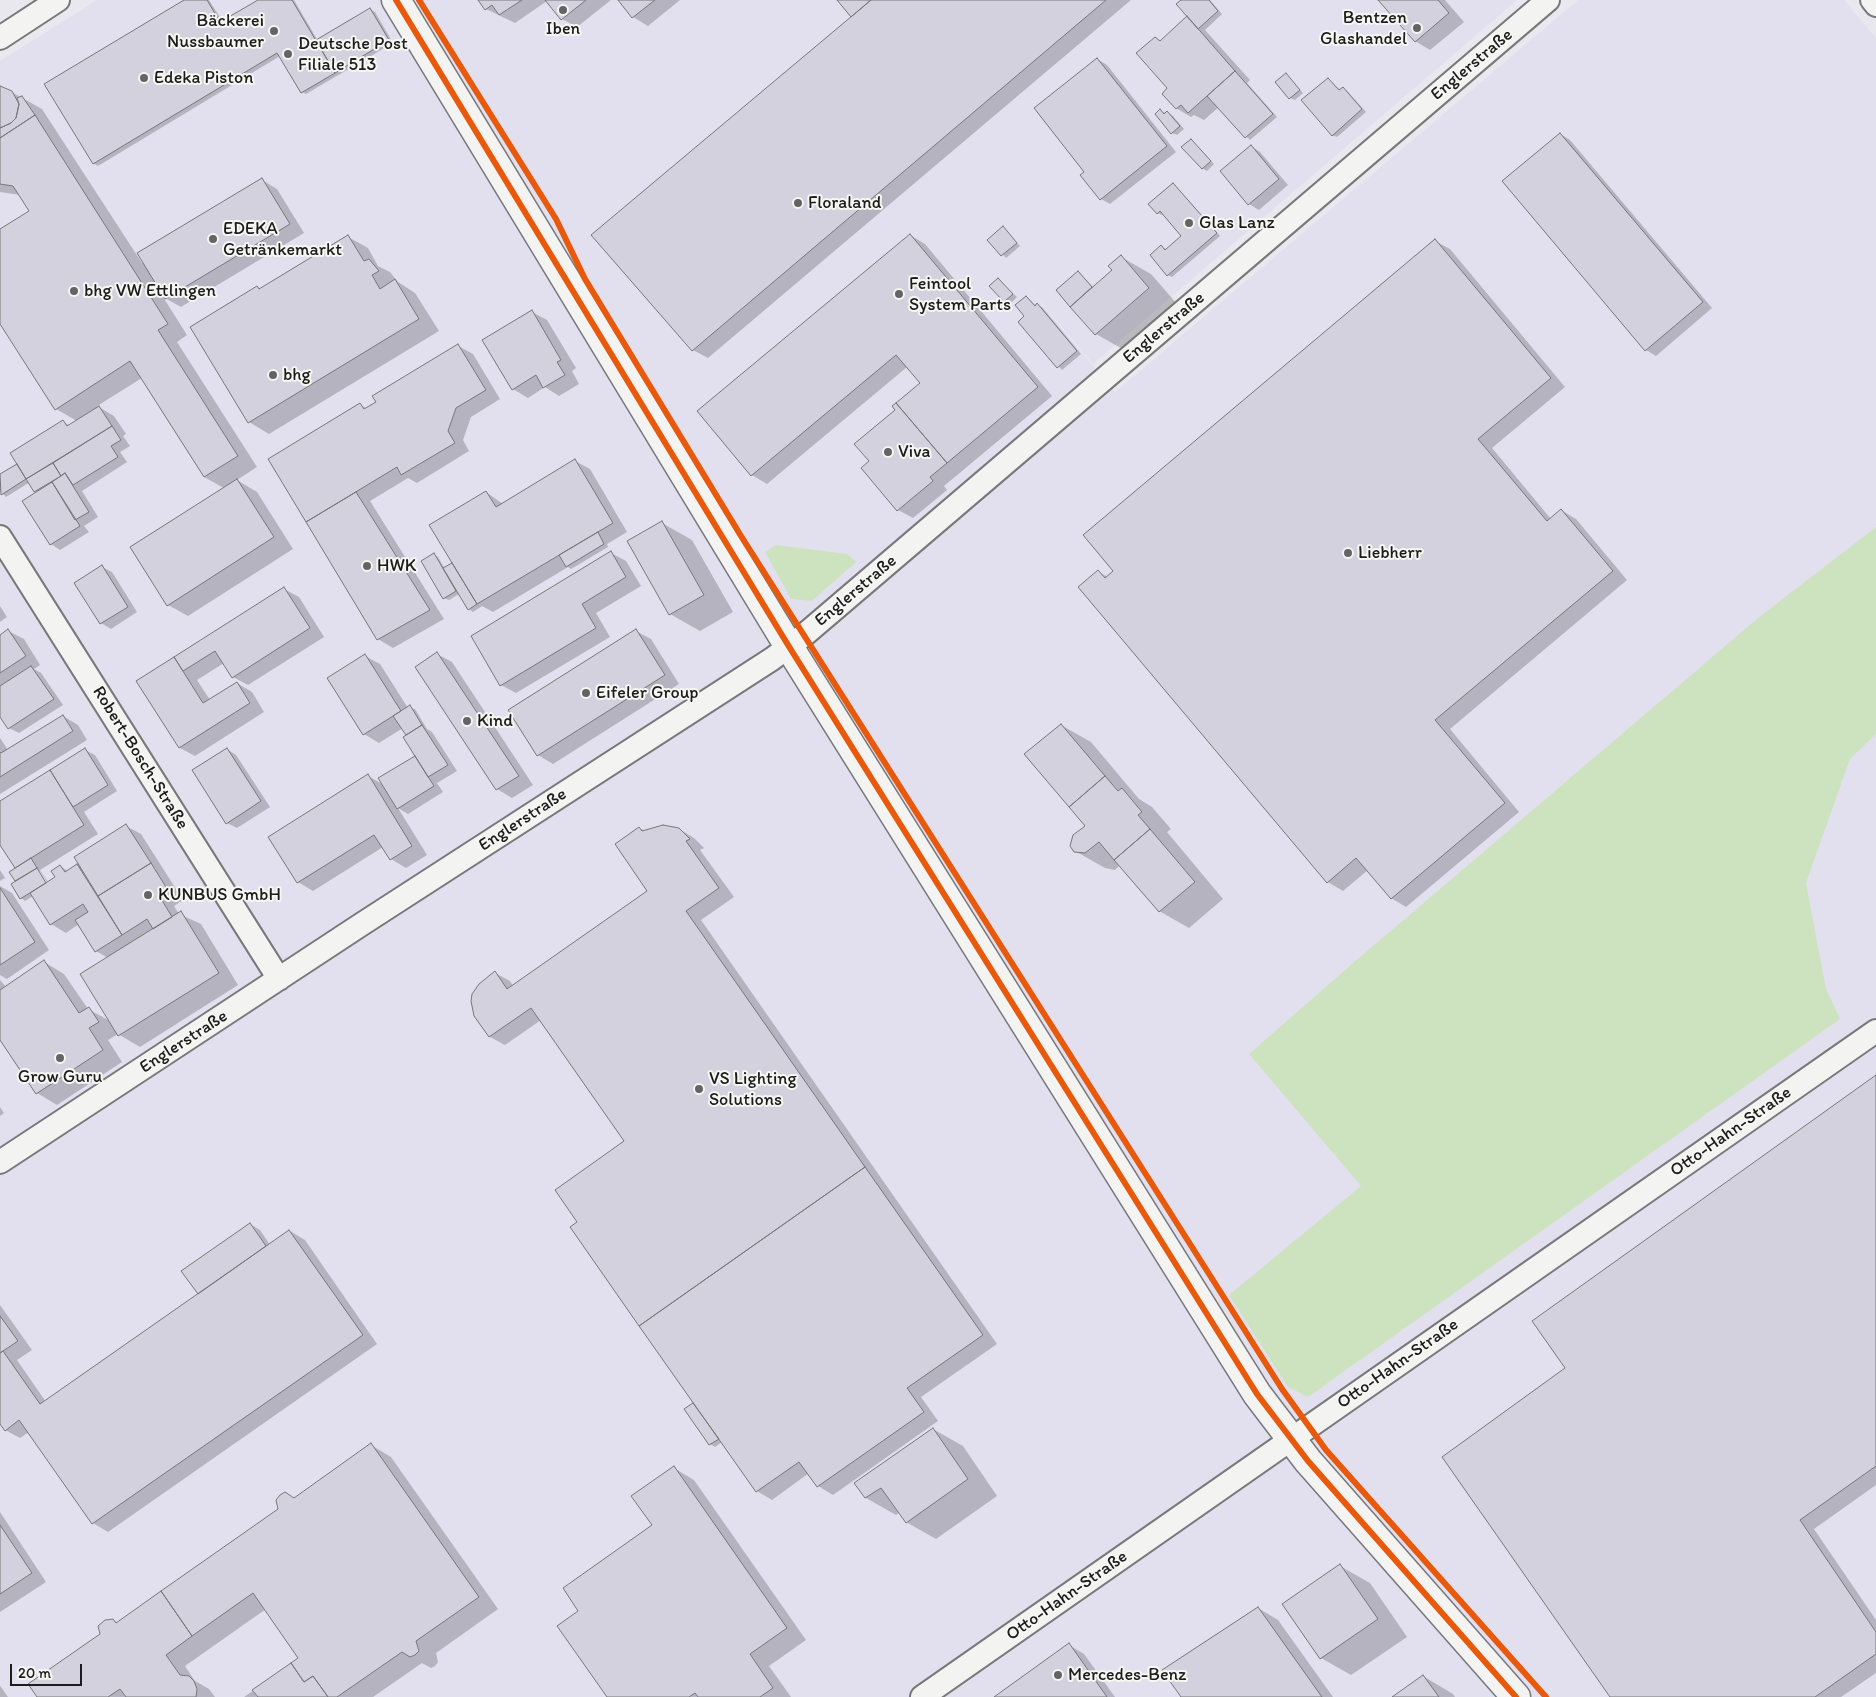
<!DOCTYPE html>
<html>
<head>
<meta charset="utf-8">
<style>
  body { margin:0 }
  #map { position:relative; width:1876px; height:1697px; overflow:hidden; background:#e9e8ee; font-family:Itim,sans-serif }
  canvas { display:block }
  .scale { position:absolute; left:10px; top:1664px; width:72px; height:22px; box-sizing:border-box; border:2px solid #1c1c1c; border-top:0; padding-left:6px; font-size:15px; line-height:18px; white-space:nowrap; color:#1c1c1c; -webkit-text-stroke:4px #f6f6f2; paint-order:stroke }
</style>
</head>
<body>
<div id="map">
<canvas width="1876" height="1697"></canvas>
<div class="scale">20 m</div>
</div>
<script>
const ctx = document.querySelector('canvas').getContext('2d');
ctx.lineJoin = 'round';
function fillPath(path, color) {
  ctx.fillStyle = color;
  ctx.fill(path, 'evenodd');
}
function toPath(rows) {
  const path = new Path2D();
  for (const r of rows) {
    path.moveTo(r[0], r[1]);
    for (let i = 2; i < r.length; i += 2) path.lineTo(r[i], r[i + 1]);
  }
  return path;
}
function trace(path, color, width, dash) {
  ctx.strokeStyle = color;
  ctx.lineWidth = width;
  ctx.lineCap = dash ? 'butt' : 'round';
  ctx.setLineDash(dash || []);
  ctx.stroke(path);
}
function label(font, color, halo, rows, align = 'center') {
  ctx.font = font + ' Itim,sans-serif';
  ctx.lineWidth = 4;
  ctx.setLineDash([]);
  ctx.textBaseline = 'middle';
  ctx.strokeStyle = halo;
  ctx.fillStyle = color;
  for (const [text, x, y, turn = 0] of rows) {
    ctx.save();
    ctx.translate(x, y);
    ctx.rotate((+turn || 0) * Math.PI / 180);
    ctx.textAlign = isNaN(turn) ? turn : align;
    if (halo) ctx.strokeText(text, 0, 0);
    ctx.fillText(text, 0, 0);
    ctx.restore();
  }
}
fillPath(toPath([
  [97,0,1517,0,1093,364,1004,259,1115,392,1578,0,1844,0,1876,38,1876,1697,0,1697,0,61]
]), '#e2e0ef');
fillPath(toPath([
  [1876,527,1876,734,1850,759,1806,883,1826,989,1840,1019,1308,1397,1288,1387,1229,1295,1361,1186,1249,1054,1352,964,1758,618],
  [776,545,847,554,856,562,812,601,791,599,765,552]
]), '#cde3c0');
fillPath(toPath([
  [186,0,209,0,223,22,260,0,294,0,318,41,370,9,375,12,393,43,306,94,302,92,280,56,98,166,93,163],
  [480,0,611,0,577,27,562,19,547,1,515,23,486,9],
  [620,0,680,0,648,26,633,17],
  [838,0,1131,0,708,358,693,350,853,17],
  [1183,0,1210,0,1222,14,1205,30,1250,80,1247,83,1277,117,1250,140,1219,107,1204,120,1194,115,1191,117,1176,108,1156,38,1161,41,1192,21],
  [1380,0,1445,0,1464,22,1430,50,1415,41],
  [1097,59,1107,65,1176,152,1110,204,1101,199,1086,172],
  [1286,75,1303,93,1295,100,1290,98],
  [1328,79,1340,90,1343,88,1347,91,1366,112,1337,137,1332,135],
  [0,88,6,89,42,109,142,263,262,180,277,189,304,233,181,307,163,297,187,335,177,342,257,467,237,480,257,492,293,549,188,616,168,605,224,488,204,477,142,378,97,406,114,416,126,434,123,436,130,446,120,452,127,462,82,491,98,517,84,526,89,532,60,550,51,544,37,492,30,482,6,497,0,491,0,475,18,464,63,422,70,426,77,421,56,409,0,321,0,230,30,211,20,195,0,192],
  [1160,111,1172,115,1184,129,1177,135,1172,133],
  [1560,134,1570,140,1712,308,1656,356,1646,350,1504,182],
  [1191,140,1214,164,1207,171,1202,168],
  [1251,146,1260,152,1288,185,1259,210,1249,204,1222,171],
  [1173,184,1220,236,1172,277,1168,275,1162,247,1166,249,1183,236,1164,214,1162,215,1157,213],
  [1003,228,1020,246,1006,258,989,240],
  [910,235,925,244,1052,396,944,486,947,490,913,518,898,510,870,462,896,410,921,383,907,367,767,484,752,475,699,411],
  [348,237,368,248,378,266,390,272,398,282,415,293,439,331,269,434,249,422,257,287,261,289],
  [1435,241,1450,249,1565,387,1492,448,1551,519,1561,510,1576,519,1627,580,1450,729,1519,812,1406,907,1391,898,1368,870,1343,891,1328,882,1098,572,1108,577],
  [1121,257,1151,274,1178,305,1126,351,1096,334,1057,290,1078,272,1094,288,1114,271],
  [998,280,1017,297,1010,304,991,286],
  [1027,297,1036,306,1042,307,1081,354,1062,370,1019,322,1025,317],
  [532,312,547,320,576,368,572,371,579,384,559,396,545,387,528,398,513,389],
  [458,346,473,354,500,399,471,417,463,440,469,451,417,483,408,478,370,501,444,619,393,648,378,639,270,459,360,405,368,409],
  [575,461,590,469,627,532,607,544,608,547,571,569,568,567,493,612,482,606,473,612,469,609,459,594,449,600,444,598,434,555,438,557,445,569,454,563,486,492,503,504],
  [662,523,692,540,733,612,700,631,670,614],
  [611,553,626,561,641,586,596,613,610,637,516,693,501,685],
  [102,567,112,572,137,612,111,629,101,623],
  [284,589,299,597,324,637,248,685,233,677,224,663,197,680,210,700,237,683,252,692,264,712,195,756,180,748,138,681],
  [0,606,7,617,0,622],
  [8,631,24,639,40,665,34,669,41,673,63,705,19,733,9,728,0,715,0,636],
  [636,631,651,639,679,684,553,764,538,755],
  [437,654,452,662,533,785,512,798,497,789],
  [365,656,380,664,408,708,415,709,427,729,432,732,457,771,437,783,443,792,408,814,398,808,427,855,406,868,391,859,383,847,313,891,298,882,368,776,384,785,416,756,403,728,379,743,364,734],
  [63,716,78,725,87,740,0,794,0,738,8,750],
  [1061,725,1091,742,1139,799,1152,807,1171,829,1167,832,1223,899,1189,928,1159,911,1120,865,1115,870,1105,868,1075,851,1071,841,1087,826],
  [227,749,236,755,270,807,237,828,227,823],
  [85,750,95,755,117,791,84,812,98,834,40,870,49,883,57,878,60,866,68,871,126,826,141,834,183,900,174,906,179,914,201,924,238,985,140,1047,118,1034,108,1040,122,1062,57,1105,37,1093,0,1038,0,980,6,987,44,962,64,974,88,1009,110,1021,108,958,96,951,79,924,66,933,51,924,33,896,25,901,21,898,17,882,11,872,17,868,0,842,0,803],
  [37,871,40,871,51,888,49,889],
  [639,828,645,831,679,829,694,838,704,848,700,850,734,897,701,920,997,1344,921,1397,938,1421,833,1495,818,1486,809,1473,772,1500,757,1491,722,1442,715,1447,710,1444,686,1410,695,1403,579,1222,626,1141,541,1020,505,1045,490,1037,473,1009,495,973,510,981,513,986,649,891],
  [0,870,5,878,0,881],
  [0,886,12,893,49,950,7,979,0,975],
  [1876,1077,1876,1485,1814,1529,1876,1620,1876,1673,1841,1697,1611,1697,1566,1368],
  [0,1107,4,1113,0,1116],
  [250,1224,260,1230,270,1245,290,1231,305,1240,377,1344,108,1532,93,1523,29,1432,20,1438,5,1430,0,1422,0,1305,32,1350,17,1360,46,1402,200,1294],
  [933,1429,963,1446,997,1496,936,1539,906,1522,900,1512,896,1515,866,1498,856,1483],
  [371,1445,391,1457,498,1609,436,1653,438,1662,435,1666,431,1668,422,1663,373,1697,244,1697,300,1658,266,1609,185,1666,195,1681,209,1689,215,1697,38,1697,101,1635,113,1620,118,1623],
  [674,1468,694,1480,806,1640,769,1666,791,1697,608,1697,580,1611,654,1526],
  [0,1512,46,1582,0,1612],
  [1340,1566,1370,1583,1407,1637,1351,1675,1321,1658,1284,1604],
  [1258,1608,1278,1620,1333,1697,1182,1697],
  [1069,1645,1084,1654,1115,1697,996,1697],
  [1423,1676,1453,1694,1455,1697,1394,1697],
  [0,1686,1,1687,8,1697,0,1697]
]), '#0003');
const building = toPath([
  [184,0,207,0,220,22,258,0,292,0,335,73,301,93,277,53,93,164,44,84,184,0],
  [478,0,522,0,499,15,492,5,485,10,478,0],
  [545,0,586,0,561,20,545,0],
  [618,0,655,0,632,18,618,0],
  [837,0,871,0,851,17,837,0],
  [871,0,1106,0,692,351,591,235,871,0],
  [1181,0,1209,0,1218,11,1198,29,1176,4,1181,0],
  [1378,0,1438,0,1449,13,1415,42,1378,0],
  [370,8,389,40,335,73,316,40,370,8],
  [1187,16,1235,71,1188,113,1181,105,1176,109,1162,94,1167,88,1136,53,1155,37,1160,41,1187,16],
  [1097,58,1167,146,1100,200,1080,175,1084,172,1034,108,1097,58],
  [1235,71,1273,114,1245,138,1207,96,1235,71],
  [1286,73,1300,90,1289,99,1275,82,1286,73],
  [1328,78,1339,90,1343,87,1362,109,1332,136,1301,100,1328,78],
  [0,86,12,91,19,104,16,118,11,123,0,128,0,86],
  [22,96,35,115,0,138,0,128,11,123,16,118,19,104,17,98,22,96],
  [1160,109,1164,114,1167,111,1180,126,1171,134,1155,114,1160,109],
  [35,115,168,324,158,330,238,456,204,477,130,361,55,410,0,324,0,229,29,211,13,186,0,184,0,138,35,115],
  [1560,133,1703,302,1645,351,1502,181,1560,133],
  [1191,139,1211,161,1202,169,1181,147,1191,139],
  [1251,145,1279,179,1248,205,1220,171,1251,145],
  [262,178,290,224,165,299,137,253,262,178],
  [1173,183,1217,233,1167,276,1150,255,1161,245,1165,250,1181,236,1160,211,1157,214,1148,204,1173,183],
  [1003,226,1017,243,1001,256,987,240,1003,226],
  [910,234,1038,387,947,463,896,403,920,383,896,355,751,476,697,411,910,234],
  [348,235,364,261,369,259,379,271,372,275,380,289,395,279,419,319,248,423,190,327,257,286,259,289,348,235],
  [1435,239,1551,378,1478,439,1547,521,1561,509,1613,571,1435,720,1505,803,1391,899,1356,858,1327,883,1078,587,1098,570,1105,578,1113,571,1083,535,1435,239],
  [1121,255,1149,288,1095,335,1070,307,1112,270,1108,266,1121,255],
  [1078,271,1092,287,1070,307,1056,290,1078,271],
  [998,278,1013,294,1004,302,989,286,998,278],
  [1026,296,1035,306,1037,303,1077,351,1057,368,1018,322,1024,316,1015,305,1026,296],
  [532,310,561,360,557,362,565,375,543,388,536,375,512,390,482,340,532,310],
  [458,344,486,390,456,408,448,431,455,443,401,475,397,467,306,522,268,459,360,403,364,409,376,402,372,396,458,344],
  [896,403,947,463,930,477,933,481,897,511,861,468,869,461,854,444,895,410,892,406,896,403],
  [99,406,112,426,26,479,10,453,63,420,67,426,99,406],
  [112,426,121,440,111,446,118,457,73,485,65,473,61,476,53,463,112,426],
  [575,459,613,523,477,604,429,525,486,491,496,507,575,459],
  [53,463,61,476,34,492,26,479,53,463],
  [17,464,26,479,1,495,0,474,17,464],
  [65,473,89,512,75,520,52,482,65,473],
  [237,479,274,537,167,606,130,547,237,479],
  [52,482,80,526,50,545,22,501,52,482],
  [356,492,430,610,377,640,306,522,356,492],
  [662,521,704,595,669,615,627,541,662,521],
  [598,532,604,544,566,567,559,555,598,532],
  [611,551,626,577,582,604,596,628,500,686,471,636,611,551],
  [434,553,456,591,443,599,421,561,434,553],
  [452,563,477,604,468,610,443,568,452,563],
  [102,565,128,607,100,624,74,583,102,565],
  [284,587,310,628,232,678,215,651,183,671,174,657,284,587],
  [8,629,26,656,0,673,0,635,8,629],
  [636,629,665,675,537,756,508,710,636,629],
  [437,652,519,776,496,790,415,667,437,652],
  [365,654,401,711,363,735,327,678,365,654],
  [174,657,203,703,237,682,250,703,179,748,136,681,174,657],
  [31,666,54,699,8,729,0,717,0,686,31,666],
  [410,705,422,725,406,735,393,716,410,705],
  [63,715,73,731,0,777,0,752,1,753,63,715],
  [1061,724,1105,776,1069,807,1024,754,1061,724],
  [422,725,448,765,428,777,403,737,422,725],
  [85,748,108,785,73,807,50,770,85,748],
  [227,748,261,801,226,824,192,770,227,748],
  [415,756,434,786,397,809,378,778,415,756],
  [50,770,84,825,15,868,0,845,0,801,50,770],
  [368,774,412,846,390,860,374,835,297,883,268,837,368,774],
  [1105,776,1118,791,1122,788,1142,812,1138,815,1150,829,1114,860,1099,842,1085,853,1074,852,1070,846,1073,835,1085,826,1069,807,1105,776],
  [126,824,151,863,98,896,74,857,126,824],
  [663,825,679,828,690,839,686,841,719,888,686,911,865,1167,639,1326,570,1227,577,1222,555,1190,624,1141,531,1008,489,1037,474,1016,471,1001,472,994,479,984,495,971,507,989,647,891,615,844,639,827,642,831,663,825],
  [1150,829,1195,882,1159,912,1114,860,1150,829],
  [31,858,37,868,15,881,9,872,31,858],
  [151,863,169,892,160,897,172,917,153,929,147,919,122,935,98,896,151,863],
  [77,864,122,935,95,952,75,920,88,912,83,904,50,925,30,893,55,877,51,871,60,865,65,872,77,864],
  [37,868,46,883,20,899,11,884,37,868],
  [0,888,35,942,0,965,0,888],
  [181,911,219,973,118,1036,80,974,181,911],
  [44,960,79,1013,89,1007,99,1022,89,1028,103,1050,36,1094,0,1040,0,990,44,960],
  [1876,1075,1876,1466,1800,1520,1876,1632,1876,1654,1815,1697,1610,1697,1442,1457,1565,1368,1532,1321,1876,1075],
  [865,1167,983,1335,907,1388,924,1412,817,1487,799,1462,756,1492,639,1326,865,1167],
  [250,1223,266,1246,198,1294,181,1271,250,1223],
  [289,1230,363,1335,92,1524,19,1420,5,1431,0,1424,0,1353,3,1351,40,1404,289,1230],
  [0,1316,18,1341,0,1353,0,1316],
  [693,1403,719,1439,709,1445,684,1409,693,1403],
  [933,1428,968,1479,906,1523,881,1488,865,1498,854,1483,933,1428],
  [371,1443,479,1597,416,1641,419,1651,415,1655,410,1657,402,1652,337,1697,328,1697,313,1676,304,1682,291,1663,298,1658,253,1593,192,1636,161,1591,278,1509,276,1500,280,1495,285,1492,294,1498,371,1443],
  [674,1466,787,1628,750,1654,773,1688,760,1697,698,1697,695,1693,689,1697,607,1697,557,1626,578,1611,563,1588,652,1525,631,1496,674,1466],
  [0,1525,32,1573,0,1594,0,1525],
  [1340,1564,1378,1619,1320,1659,1282,1604,1340,1564],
  [161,1591,192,1636,166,1655,180,1675,189,1676,194,1681,197,1689,196,1697,126,1697,120,1689,108,1697,37,1697,28,1684,100,1634,98,1626,105,1620,113,1619,116,1623,161,1591],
  [1258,1607,1322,1697,1181,1697,1162,1670,1258,1607],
  [1069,1643,1107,1697,994,1697,1069,1643],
  [291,1663,304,1682,313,1676,328,1697,258,1697,252,1690,291,1663],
  [1423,1675,1439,1697,1392,1697,1423,1675]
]);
fillPath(building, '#d3d1dd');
trace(building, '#78787a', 1);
const minor = toPath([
  [1872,0,1876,5],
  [0,38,58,0],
  [0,537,279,979],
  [0,1162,362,924,772,659,803,636,1548,0],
  [922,1697,1876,1031]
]);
const tertiary = toPath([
  [396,0,788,645,1257,1394,1308,1461,1516,1697]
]);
trace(minor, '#78787a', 26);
trace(tertiary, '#78787a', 31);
trace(minor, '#f3f3f2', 22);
trace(tertiary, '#f3f3f2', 28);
trace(toPath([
  [396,0,788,645,1257,1394,1308,1461,1516,1697],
  [419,0,556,219,585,279,741,536,1282,1389,1326,1450,1546,1697]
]), '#e8590c', 6);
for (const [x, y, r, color] of [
  [563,10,5,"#646366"],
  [1417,28,5,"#646366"],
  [274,31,5,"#646366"],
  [288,54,5,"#646366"],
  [144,78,5,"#646366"],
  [798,203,5,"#646366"],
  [1189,223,5,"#646366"],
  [213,239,5,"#646366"],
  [74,291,5,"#646366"],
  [899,294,5,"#646366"],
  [273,375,5,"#646366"],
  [888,452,5,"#646366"],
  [1348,553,5,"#646366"],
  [367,566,5,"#646366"],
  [586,693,5,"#646366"],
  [467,721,5,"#646366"],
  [148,895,5,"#646366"],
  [60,1058,5,"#646366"],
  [699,1089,5,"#646366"],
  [1058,1675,5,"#646366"]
]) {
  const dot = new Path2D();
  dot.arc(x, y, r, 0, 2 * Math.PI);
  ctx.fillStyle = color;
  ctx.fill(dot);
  trace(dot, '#f6f6f2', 2);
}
label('18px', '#1c1c1c', '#f6f6f2', [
  ["Bentzen",1407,18,"right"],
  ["Glashandel",1407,39,"right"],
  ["Bäckerei",264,21,"right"],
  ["Nussbaumer",264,42,"right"],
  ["Iben",563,29,"center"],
  ["Deutsche Post",298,44],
  ["Filiale 513",298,65],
  ["Edeka Piston",154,78],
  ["Floraland",808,203],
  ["Glas Lanz",1199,223],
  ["EDEKA",223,229],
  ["Getränkemarkt",223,250],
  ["Feintool",909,284],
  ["System Parts",909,305],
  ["bhg VW Ettlingen",84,291],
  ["bhg",283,375],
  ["Viva",898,452],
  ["Liebherr",1358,553],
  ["HWK",377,566],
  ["Eifeler Group",596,693],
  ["Kind",477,721],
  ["KUNBUS GmbH",158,895],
  ["Grow Guru",60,1077,"center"],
  ["VS Lighting",709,1079],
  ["Solutions",709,1100],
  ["Mercedes-Benz",1068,1675]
], 'left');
label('18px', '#1c1c1c', '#f6f6f2', [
  ["Englerstraße",1472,65,-40],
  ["Englerstraße",1164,328,-40],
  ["Englerstraße",856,591,-40],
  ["Robert-Bosch-Straße",140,758,58],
  ["Englerstraße",523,820,-33],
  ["Englerstraße",184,1042,-33],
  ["Otto-Hahn-Straße",1731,1132,-35],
  ["Otto-Hahn-Straße",1398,1364,-35],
  ["Otto-Hahn-Straße",1067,1596,-35]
]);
</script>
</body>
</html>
